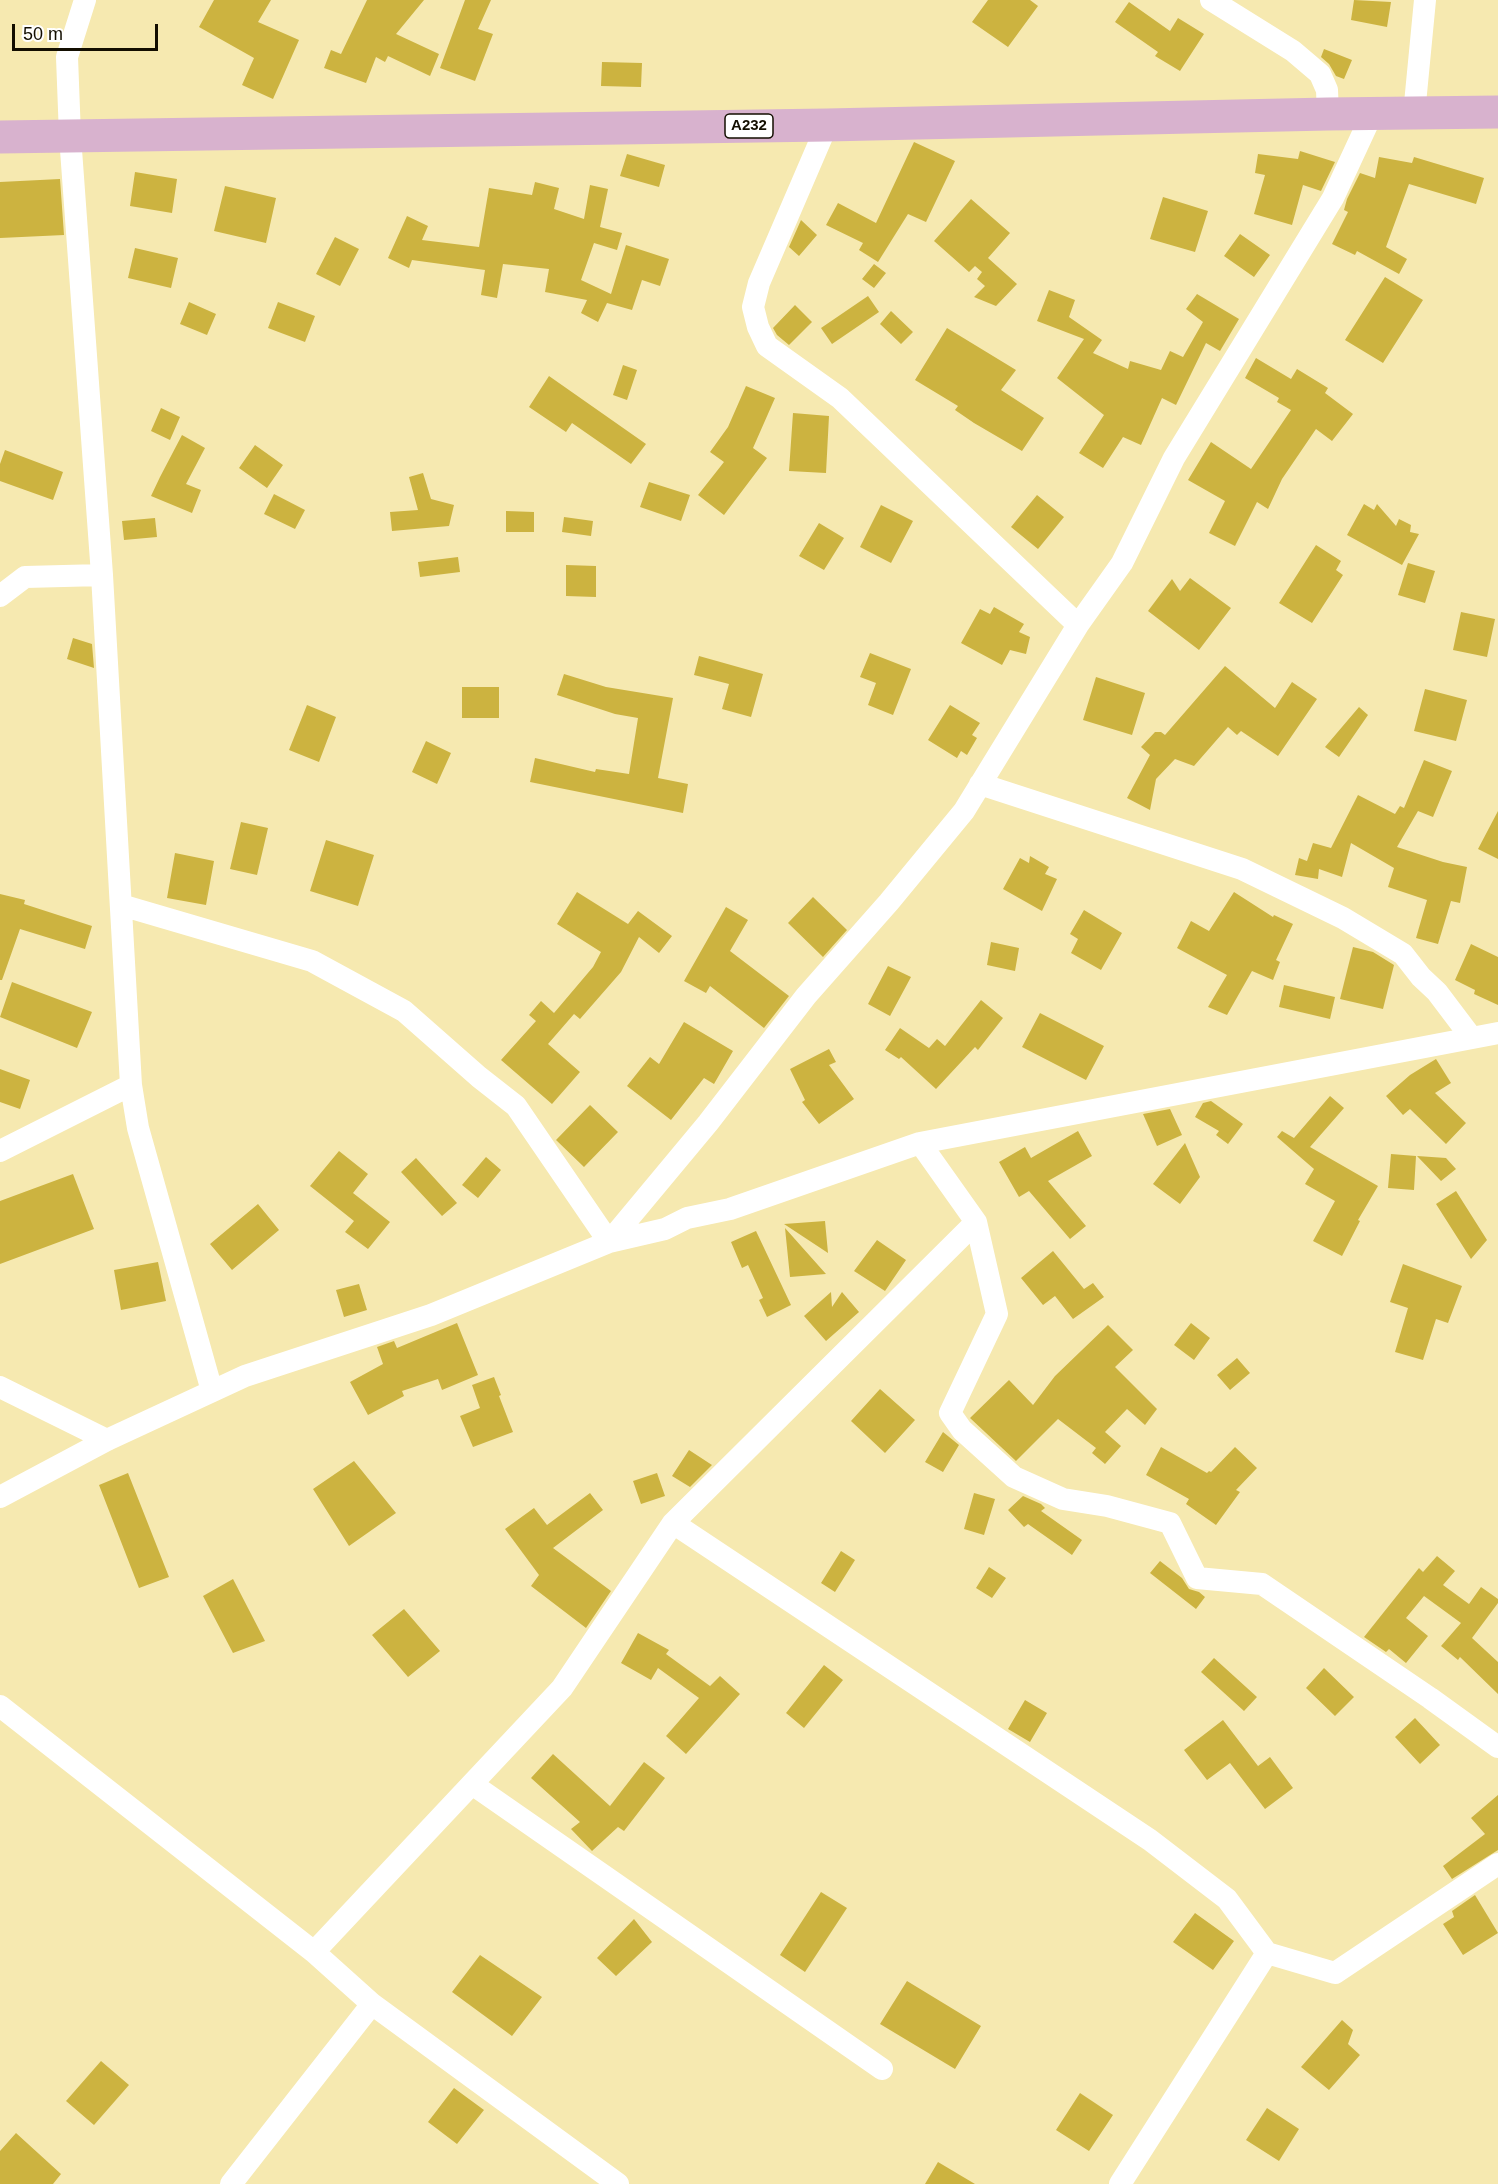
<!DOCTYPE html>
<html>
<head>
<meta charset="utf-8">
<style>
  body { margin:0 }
  #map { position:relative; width:1498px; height:2184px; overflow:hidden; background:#f6e9b0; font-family:Arial,sans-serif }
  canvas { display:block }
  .scale { position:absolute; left:12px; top:24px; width:146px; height:27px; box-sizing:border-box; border:3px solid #130e00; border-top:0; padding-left:8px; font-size:18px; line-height:21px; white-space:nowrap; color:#130e00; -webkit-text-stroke:4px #fff; paint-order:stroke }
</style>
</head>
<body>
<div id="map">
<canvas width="1498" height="2184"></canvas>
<div class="scale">50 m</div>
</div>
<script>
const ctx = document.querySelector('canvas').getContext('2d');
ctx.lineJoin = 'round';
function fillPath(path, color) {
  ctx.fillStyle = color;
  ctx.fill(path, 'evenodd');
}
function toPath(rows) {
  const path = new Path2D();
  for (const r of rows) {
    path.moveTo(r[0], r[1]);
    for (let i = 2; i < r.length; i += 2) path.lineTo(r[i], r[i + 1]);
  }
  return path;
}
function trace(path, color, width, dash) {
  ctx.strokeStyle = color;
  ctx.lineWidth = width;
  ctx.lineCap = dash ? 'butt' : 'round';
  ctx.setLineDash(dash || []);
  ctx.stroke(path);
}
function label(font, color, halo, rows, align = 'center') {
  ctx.font = font + ' Arial,sans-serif';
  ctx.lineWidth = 6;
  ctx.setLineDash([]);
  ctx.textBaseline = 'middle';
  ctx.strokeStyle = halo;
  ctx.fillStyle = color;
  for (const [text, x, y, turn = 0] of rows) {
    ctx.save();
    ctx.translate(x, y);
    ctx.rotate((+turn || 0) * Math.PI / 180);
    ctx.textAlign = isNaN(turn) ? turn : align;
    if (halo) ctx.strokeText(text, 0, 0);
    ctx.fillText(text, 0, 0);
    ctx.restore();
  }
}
fillPath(toPath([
  [214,0,271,0,258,22,299,40,273,99,242,85,254,58,199,27],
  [367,0,424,0,396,34,439,54,430,76,388,56,385,62,376,57,366,83,324,68,331,50,341,54],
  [465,0,491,0,478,29,493,34,475,81,440,68],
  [988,0,1030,0,1038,6,1008,47,972,22],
  [1354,0,1391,2,1387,27,1351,20],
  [1129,2,1170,31,1178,18,1204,34,1180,71,1155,56,1158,52,1115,22],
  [1324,49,1352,60,1344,79,1336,76,1329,64,1321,57],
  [602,62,642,63,641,87,601,86],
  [914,142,955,161,926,222,908,214,878,262,859,250,863,243,826,225,838,203,876,223],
  [1300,151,1335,162,1321,191,1303,185,1292,225,1254,214,1265,175,1255,173,1258,154,1298,159],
  [627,154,665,165,659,187,620,176],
  [1379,157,1412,163,1414,157,1484,178,1476,204,1409,184,1386,247,1407,259,1399,274,1357,251,1355,255,1332,244,1348,212,1344,210,1347,199,1360,173,1375,178],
  [135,172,177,179,172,213,130,206],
  [60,179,64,235,0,238,0,182],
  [535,182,559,188,554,209,584,219,590,185,608,189,600,227,622,233,617,250,594,243,581,280,611,294,626,245,669,259,660,286,642,280,632,310,607,303,598,322,581,313,587,300,545,292,549,269,503,264,497,298,481,295,485,270,412,260,409,268,388,258,407,216,428,226,422,240,479,247,489,188,532,195],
  [225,186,276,198,266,243,214,231],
  [1163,197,1208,211,1195,252,1150,239],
  [971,199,1010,233,988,258,1017,284,996,306,974,297,985,286,977,279,982,272,975,266,969,272,934,241],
  [801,220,817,235,799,256,789,247],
  [1240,234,1270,255,1254,277,1224,256],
  [335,237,359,249,340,286,316,274],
  [135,248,178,258,171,288,128,278],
  [874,264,886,273,874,288,862,279],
  [1385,277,1423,300,1383,363,1345,340],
  [1049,290,1075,300,1069,317,1102,340,1093,353,1128,369,1130,361,1161,370,1170,351,1183,357,1203,322,1186,309,1197,294,1239,319,1220,351,1206,343,1176,405,1162,398,1141,445,1123,437,1103,468,1079,453,1104,415,1057,378,1084,339,1037,321],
  [868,296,879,312,832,344,821,328],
  [189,302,216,314,207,335,180,324],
  [278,302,315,316,305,342,268,328],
  [795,305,812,322,789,345,777,335,773,328],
  [891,311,913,332,901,344,880,324],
  [947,328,1016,370,1001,390,1044,418,1022,451,974,423,955,410,958,406,915,380],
  [1256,358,1291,379,1297,369,1328,388,1325,393,1353,414,1332,441,1316,429,1282,479,1268,509,1257,502,1235,546,1209,533,1225,501,1188,480,1211,442,1251,469,1291,410,1277,402,1279,398,1245,378],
  [623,365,637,370,627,400,613,395],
  [549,376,646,444,631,464,572,423,566,432,529,407],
  [746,386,775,398,753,448,767,458,724,515,698,495,724,462,710,452,728,427],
  [161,408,180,417,170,440,151,431],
  [793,413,829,416,826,473,789,471],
  [182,435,205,448,186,484,201,490,192,513,151,496,160,477],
  [255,445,283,465,267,488,239,468],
  [5,450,63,472,53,500,0,481,0,464],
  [423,473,431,499,454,505,449,526,392,531,390,512,418,510,409,477],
  [649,482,690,495,681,521,640,507],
  [274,494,305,510,295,529,264,514],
  [1037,495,1064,517,1038,549,1011,527],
  [1364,504,1374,510,1377,504,1396,526,1399,519,1411,525,1410,532,1419,534,1402,565,1347,535],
  [881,505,913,521,891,563,860,547],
  [506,511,534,512,534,532,506,532],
  [564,517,593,521,591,536,562,532],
  [155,518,157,537,124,540,122,521],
  [819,523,844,538,824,570,799,556],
  [1316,545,1341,561,1336,570,1343,575,1312,623,1279,603],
  [458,557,460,572,420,577,418,562],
  [1408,563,1435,571,1425,603,1398,595],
  [566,565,596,566,596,597,566,596],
  [1190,578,1231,608,1199,650,1148,611,1172,579,1180,591],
  [994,607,1024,624,1019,632,1030,637,1026,654,1010,650,1002,665,961,643,980,609,990,614],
  [1461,612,1495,619,1487,657,1453,650],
  [73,638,92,644,94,668,67,659],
  [870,653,911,669,893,715,868,705,876,683,860,677],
  [699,656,763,674,751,717,722,709,729,684,694,675],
  [1225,666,1275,708,1292,682,1317,699,1278,756,1241,731,1237,735,1228,727,1194,766,1175,759,1156,779,1150,810,1127,798,1150,755,1141,747,1155,732,1161,732,1165,735],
  [564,674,606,687,673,698,658,778,688,784,683,813,530,782,535,758,595,772,596,769,629,774,638,718,615,714,557,695],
  [1096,677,1145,693,1132,735,1083,720],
  [462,687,499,687,499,718,462,718],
  [1425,689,1467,700,1456,741,1414,731],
  [307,705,336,717,319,762,289,750],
  [950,705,980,723,972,735,977,738,967,755,961,751,957,758,928,740],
  [1359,707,1368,715,1339,757,1325,747],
  [426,741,451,753,437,784,412,772],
  [1424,760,1452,771,1433,817,1418,811,1397,847,1443,862,1467,867,1460,903,1451,901,1438,944,1416,938,1427,900,1388,887,1394,868,1351,843,1342,877,1319,869,1318,879,1295,875,1299,858,1307,861,1313,843,1331,848,1358,795,1395,814,1400,806,1404,808],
  [1498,811,1498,859,1478,849],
  [241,822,268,828,257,875,230,869],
  [326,840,374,855,358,906,310,891],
  [175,853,214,861,206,905,167,898],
  [1030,856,1049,867,1045,874,1057,879,1042,911,1003,889,1020,858,1029,863],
  [577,892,628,924,638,911,672,936,659,953,639,937,621,972,580,1019,574,1014,548,1044,580,1072,552,1104,501,1060,536,1021,529,1015,541,1001,554,1013,593,967,601,952,557,924],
  [1234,892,1273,917,1274,915,1293,924,1276,960,1280,962,1273,980,1252,971,1227,1015,1208,1007,1227,975,1177,948,1191,921,1209,931],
  [0,894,25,900,24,904,92,926,85,949,20,929,2,980,0,980],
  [813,897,847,930,823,957,788,923],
  [726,907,748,920,730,951,789,996,764,1028,710,986,706,993,684,981],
  [1084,910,1122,933,1101,970,1071,953,1078,939,1070,934],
  [991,942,1019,948,1015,971,987,965],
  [1471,944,1498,957,1498,1005,1474,994,1475,990,1455,980],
  [1353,947,1373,952,1394,965,1383,1009,1340,999],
  [888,966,911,977,890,1016,868,1004],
  [12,982,92,1012,77,1048,0,1017],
  [1284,985,1335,997,1330,1019,1279,1007],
  [981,1000,1003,1018,978,1050,975,1047,936,1089,901,1057,899,1059,885,1050,900,1028,929,1048,937,1039,945,1046],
  [1040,1013,1104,1046,1086,1080,1022,1047],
  [684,1022,733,1051,714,1084,704,1078,671,1120,627,1086,650,1057,659,1064],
  [829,1049,836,1062,829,1065,854,1099,819,1124,802,1102,805,1100,790,1069],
  [1436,1059,1451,1083,1435,1093,1466,1123,1446,1144,1410,1109,1403,1115,1386,1096,1410,1075],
  [0,1069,30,1080,20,1109,0,1102],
  [1330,1096,1344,1108,1310,1147,1378,1186,1358,1220,1360,1221,1342,1256,1313,1241,1335,1201,1305,1184,1314,1169,1277,1137,1282,1131,1294,1138],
  [1211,1101,1243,1124,1228,1144,1216,1135,1219,1131,1195,1117,1203,1103],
  [590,1105,618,1132,584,1167,556,1140],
  [1170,1109,1182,1135,1157,1146,1143,1114],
  [1078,1131,1092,1156,1048,1181,1086,1226,1070,1239,1029,1191,1019,1197,999,1162,1025,1147,1031,1158],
  [1185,1143,1200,1177,1180,1204,1153,1184],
  [339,1151,368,1174,353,1193,390,1222,368,1249,345,1232,354,1221,310,1186],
  [1391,1154,1416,1156,1414,1190,1388,1188],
  [1417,1156,1446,1158,1456,1169,1441,1181],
  [486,1157,501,1170,478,1198,462,1185],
  [416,1158,457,1203,442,1216,401,1172],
  [73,1174,94,1229,0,1264,0,1201],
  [1456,1191,1487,1240,1471,1259,1436,1204],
  [258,1204,279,1230,232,1270,210,1244],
  [825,1221,828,1253,784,1224],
  [785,1228,826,1274,790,1277],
  [756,1231,791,1305,767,1317,759,1300,763,1298,748,1265,742,1268,731,1242],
  [877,1240,906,1260,885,1291,854,1271],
  [1053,1251,1084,1289,1093,1283,1104,1297,1073,1319,1055,1296,1043,1305,1021,1278],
  [158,1262,166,1301,121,1310,114,1270],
  [1403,1264,1462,1286,1448,1323,1436,1319,1423,1360,1395,1352,1408,1308,1390,1302],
  [359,1284,367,1310,344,1317,336,1290],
  [831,1292,832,1307,842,1292,859,1312,826,1341,804,1316],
  [457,1323,478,1375,442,1390,438,1379,402,1391,404,1396,368,1415,350,1382,383,1364,377,1347,394,1341,397,1348],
  [1191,1323,1210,1338,1194,1360,1174,1345],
  [1108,1325,1133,1350,1115,1367,1157,1409,1145,1425,1127,1409,1105,1432,1121,1446,1105,1464,1092,1453,1096,1448,1058,1419,1016,1461,970,1418,1009,1380,1033,1405,1055,1376],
  [1237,1358,1250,1373,1230,1390,1217,1375],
  [494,1377,501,1395,499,1396,513,1432,473,1447,460,1416,480,1408,472,1385],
  [880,1389,915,1420,885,1453,851,1421],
  [943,1432,959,1445,943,1472,925,1462],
  [1161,1447,1207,1473,1209,1471,1211,1472,1235,1447,1257,1468,1236,1490,1240,1492,1216,1525,1186,1504,1189,1499,1146,1475],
  [689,1450,712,1465,690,1487,672,1476],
  [354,1461,396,1513,349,1546,313,1489],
  [128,1473,169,1577,139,1588,99,1485],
  [657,1473,665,1496,641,1504,633,1481],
  [590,1493,603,1510,553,1548,611,1591,586,1628,531,1586,539,1575,505,1529,534,1508,547,1525],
  [974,1493,995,1499,984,1535,964,1529],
  [1023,1496,1041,1504,1045,1508,1041,1511,1082,1540,1072,1555,1028,1524,1024,1527,1008,1510],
  [841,1551,855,1560,835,1592,821,1583],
  [1437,1556,1455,1571,1443,1585,1469,1604,1481,1587,1498,1599,1498,1603,1472,1638,1498,1662,1498,1694,1460,1657,1458,1660,1441,1646,1461,1623,1424,1596,1406,1618,1428,1636,1406,1663,1389,1649,1386,1652,1364,1637,1419,1568,1423,1572],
  [1160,1561,1182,1578,1189,1589,1199,1592,1205,1597,1196,1609,1150,1573],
  [989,1567,1006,1578,992,1598,976,1588],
  [233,1579,265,1641,233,1653,203,1596],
  [404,1609,440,1651,408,1677,372,1635],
  [638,1633,669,1650,666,1654,710,1686,720,1676,740,1694,686,1754,666,1736,699,1698,658,1668,651,1680,621,1663],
  [1214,1658,1257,1697,1244,1711,1201,1672],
  [824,1665,843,1680,804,1728,786,1713],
  [1324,1668,1354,1697,1335,1716,1306,1688],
  [1025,1700,1047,1713,1030,1742,1008,1729],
  [1415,1718,1440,1745,1420,1764,1395,1737],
  [1223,1720,1258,1766,1270,1757,1293,1788,1265,1809,1230,1763,1207,1780,1184,1750],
  [553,1754,610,1806,644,1762,665,1778,624,1831,618,1827,592,1851,571,1829,580,1822,531,1778],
  [1498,1795,1498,1850,1452,1879,1443,1866,1485,1834,1471,1818],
  [821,1892,847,1908,805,1972,780,1955],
  [1475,1895,1498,1933,1463,1955,1443,1924,1454,1917,1452,1911],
  [1195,1913,1234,1941,1213,1970,1173,1942],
  [634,1919,652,1942,616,1976,597,1958],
  [480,1955,542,1997,512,2036,452,1992],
  [907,1981,981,2026,955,2069,880,2024],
  [1342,2020,1353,2030,1348,2044,1360,2055,1329,2090,1301,2067],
  [101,2061,129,2085,94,2125,66,2101],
  [454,2088,484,2110,457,2144,428,2122],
  [1080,2093,1113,2115,1089,2151,1056,2130],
  [1267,2108,1299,2129,1279,2161,1246,2140],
  [16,2133,61,2174,53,2184,0,2184,0,2151],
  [938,2162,975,2184,925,2184]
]), '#ccb340');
trace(toPath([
  [85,0,67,57,70,136,102,575,131,1085,138,1128,212,1391],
  [1211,0,1293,51,1320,74,1327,90,1328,114],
  [1414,114,1425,0],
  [827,125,759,283,753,307,758,327,767,346,840,398,1078,625],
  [0,596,25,577,102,575],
  [980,784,1242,869,1343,918,1403,954,1421,977,1437,992,1471,1037],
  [121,905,312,961,404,1011,479,1077,516,1106,609,1242,708,1123,806,996,889,902,964,811,1078,625,1122,563,1174,458,1333,198,1372,114],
  [920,1143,976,1222,997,1314,950,1413,962,1430,1014,1477,1063,1499,1107,1506,1170,1523,1197,1578,1262,1584,1430,1698,1498,1747],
  [0,1151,131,1085],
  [0,1387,107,1440],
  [0,1497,107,1440,245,1376,431,1315,609,1242,665,1229,687,1218,730,1209,920,1143,1498,1033],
  [673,1523,1150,1840,1227,1899,1267,1953,1120,2184],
  [0,1706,314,1952,372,2004,618,2184],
  [472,1784,882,2069],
  [314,1952,562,1688,673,1523,976,1222],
  [1267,1953,1335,1973,1498,1864],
  [231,2184,372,2004]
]), '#fff', 22);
trace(toPath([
  [0,137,827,125,1328,114,1498,112]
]), '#d8b2ce', 33);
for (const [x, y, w] of [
  [749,126,48]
]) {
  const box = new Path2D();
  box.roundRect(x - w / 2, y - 12, w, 24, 4.5);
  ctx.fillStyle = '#fff';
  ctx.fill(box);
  trace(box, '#130e00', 1.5);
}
label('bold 15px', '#130e00', null, [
  ["A232",749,126]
]);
</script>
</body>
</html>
